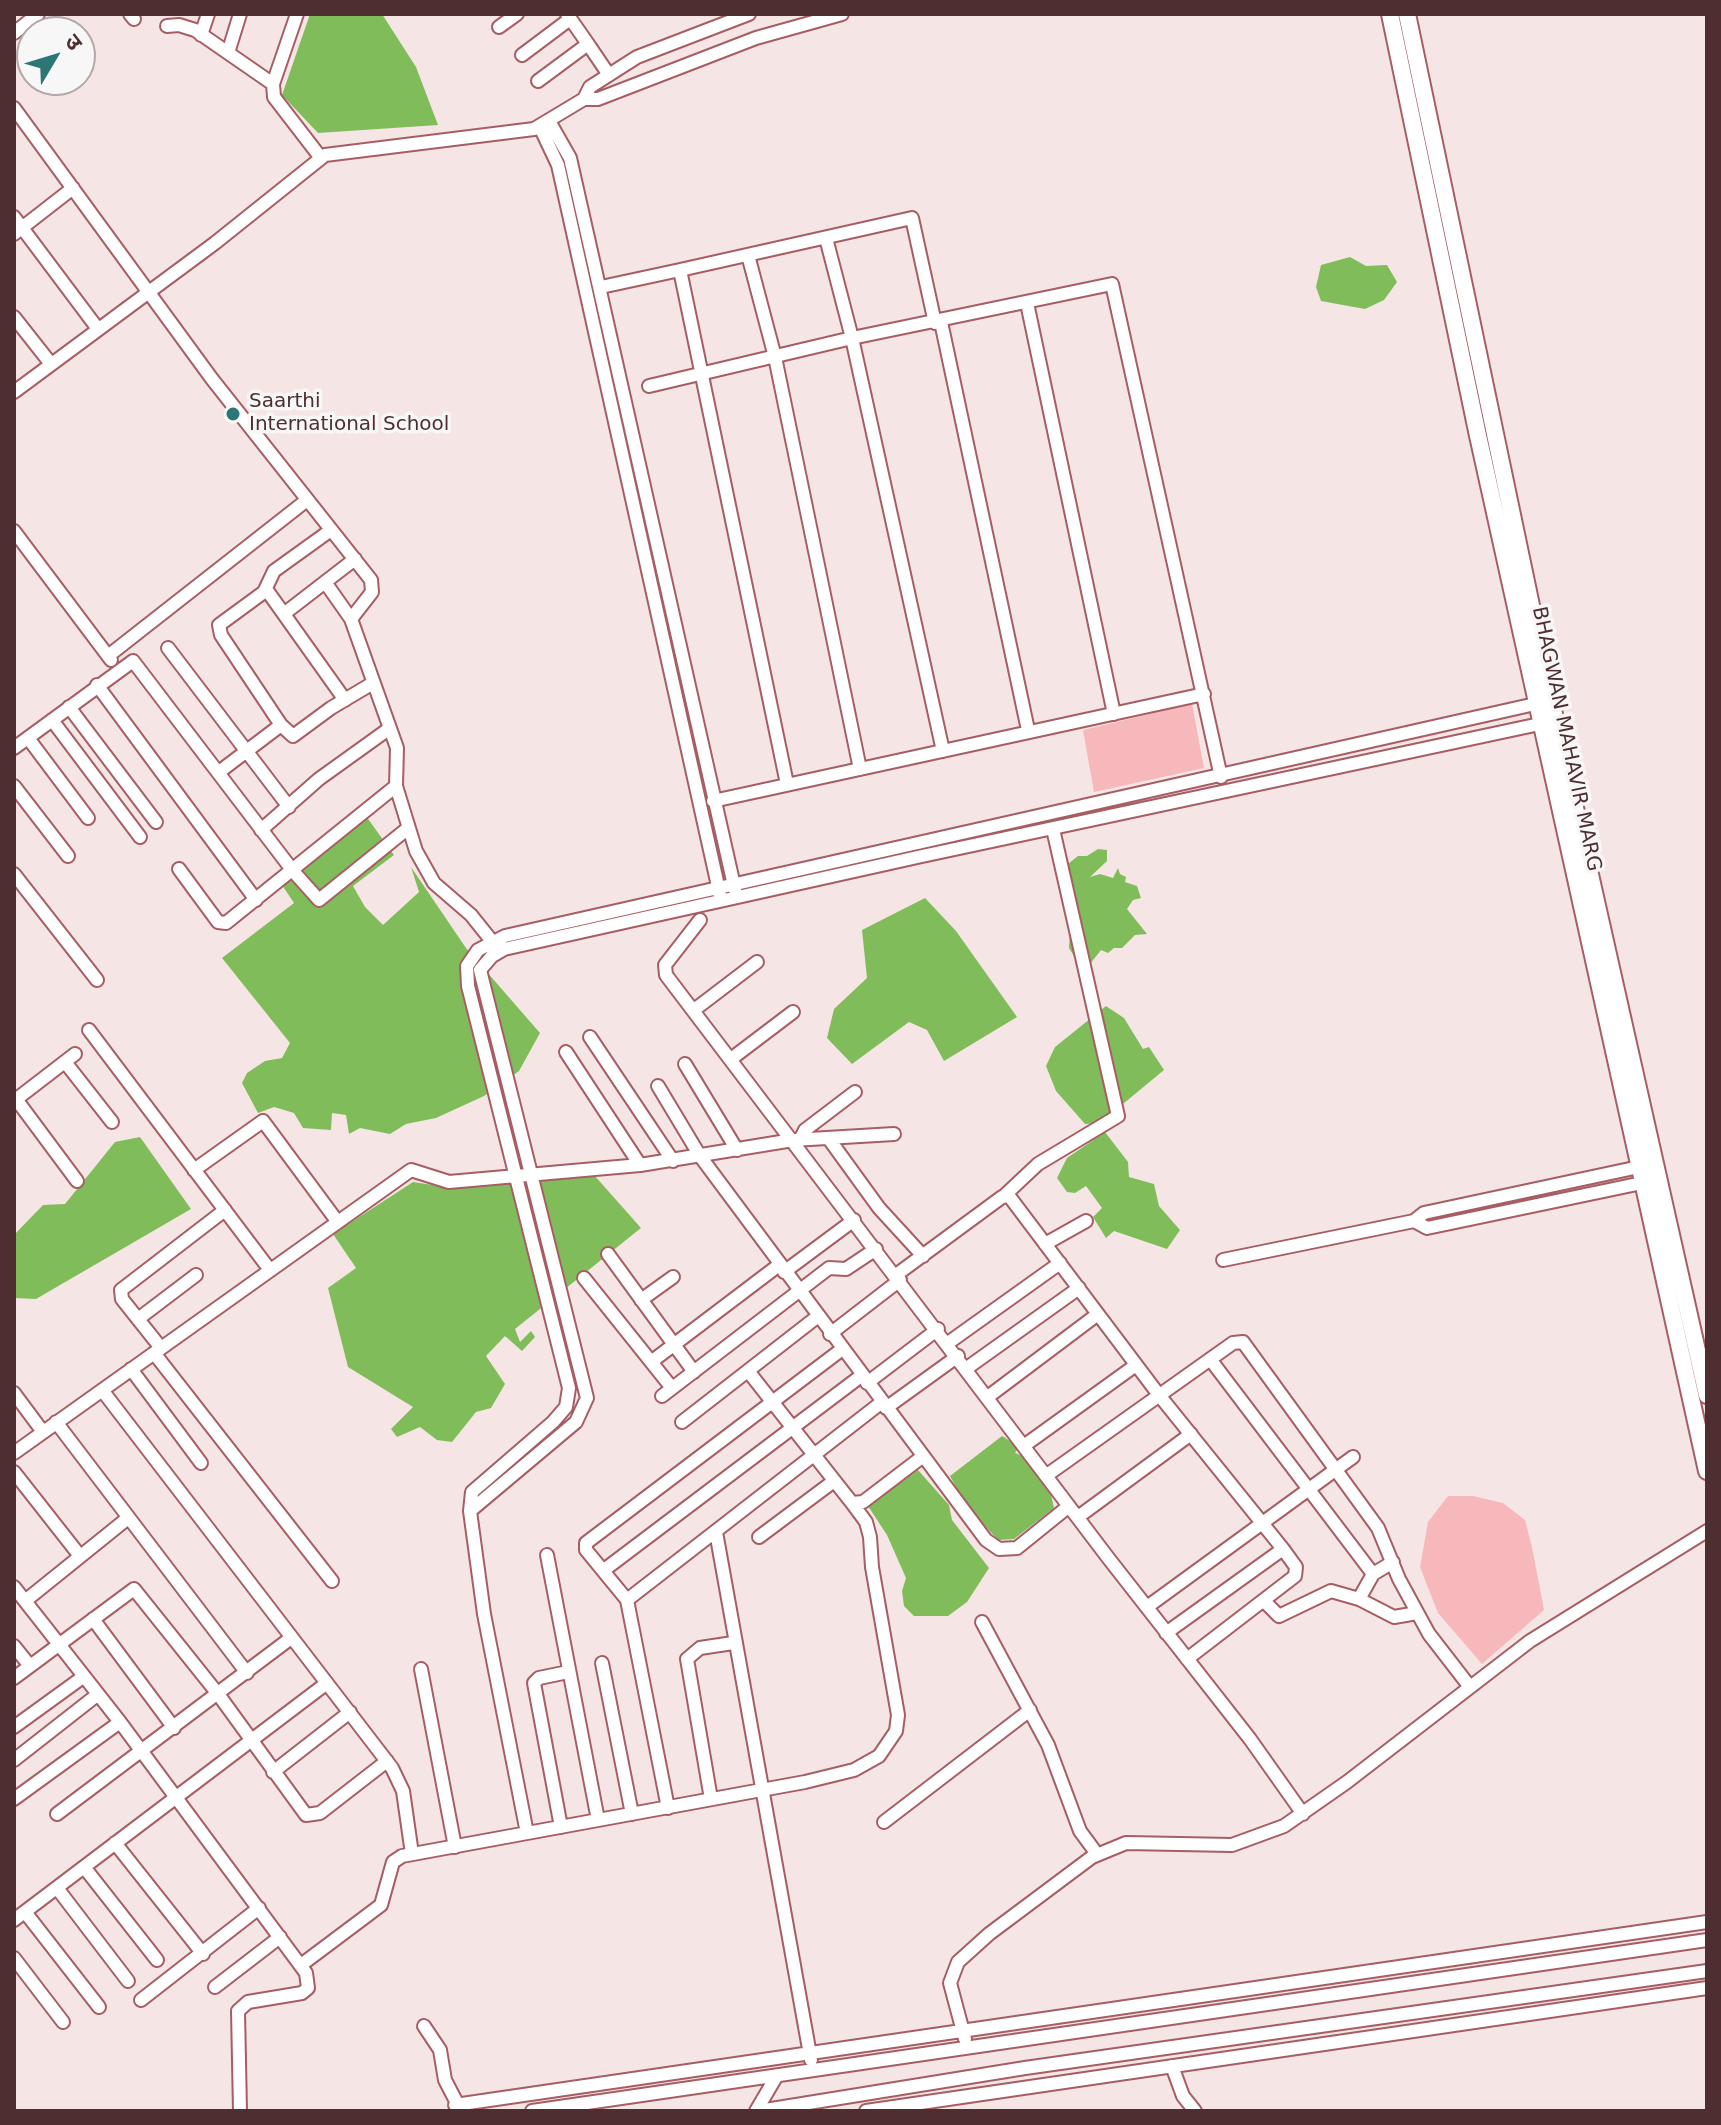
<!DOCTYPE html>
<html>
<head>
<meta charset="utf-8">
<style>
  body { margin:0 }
  #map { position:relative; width:1721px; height:2125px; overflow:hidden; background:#f6e5e5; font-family:"DejaVu Sans","Noto Sans Devanagari",sans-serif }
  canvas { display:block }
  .frame { position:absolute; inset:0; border:16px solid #4e2e31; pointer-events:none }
  .north { position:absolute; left:16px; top:16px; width:80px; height:80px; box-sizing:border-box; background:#f7f7f7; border:2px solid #b3a7a8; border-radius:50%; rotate:52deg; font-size:22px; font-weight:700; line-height:32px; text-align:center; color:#4e2e31 }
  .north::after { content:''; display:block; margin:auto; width:28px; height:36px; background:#2c7676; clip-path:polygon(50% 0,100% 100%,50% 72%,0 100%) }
</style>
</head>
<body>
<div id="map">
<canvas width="1721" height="2125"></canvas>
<div class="frame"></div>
<div class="north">उ</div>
</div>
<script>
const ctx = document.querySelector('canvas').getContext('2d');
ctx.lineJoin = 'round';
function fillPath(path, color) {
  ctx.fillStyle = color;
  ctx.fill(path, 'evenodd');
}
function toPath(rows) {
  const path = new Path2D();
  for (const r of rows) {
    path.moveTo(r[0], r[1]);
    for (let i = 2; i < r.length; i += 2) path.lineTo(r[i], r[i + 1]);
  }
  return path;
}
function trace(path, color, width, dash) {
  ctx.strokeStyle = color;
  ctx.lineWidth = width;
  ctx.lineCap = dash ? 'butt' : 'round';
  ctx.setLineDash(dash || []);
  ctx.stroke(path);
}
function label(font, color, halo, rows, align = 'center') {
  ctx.font = font + ' "DejaVu Sans",sans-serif';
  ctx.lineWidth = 7;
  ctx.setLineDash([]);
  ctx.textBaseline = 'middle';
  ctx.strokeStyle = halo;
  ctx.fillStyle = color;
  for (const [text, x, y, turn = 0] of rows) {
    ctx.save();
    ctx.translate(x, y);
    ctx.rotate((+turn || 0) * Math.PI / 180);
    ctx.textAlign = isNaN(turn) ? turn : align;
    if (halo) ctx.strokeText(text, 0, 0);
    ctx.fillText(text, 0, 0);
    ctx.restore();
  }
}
fillPath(toPath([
  [1192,704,1204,768,1094,792,1083,730],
  [1448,1496,1473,1496,1503,1503,1525,1520,1532,1547,1544,1610,1482,1664,1438,1613,1420,1567,1428,1522]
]), '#f7b8bc');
fillPath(toPath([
  [310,14,382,14,416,67,438,125,318,133,282,95],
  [1350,257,1366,266,1387,265,1397,282,1384,300,1365,309,1321,301,1316,287,1321,265],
  [366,816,394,855,353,886,365,907,383,925,419,892,411,867,466,948,540,1033,519,1071,484,1096,436,1118,406,1124,390,1134,360,1128,349,1134,346,1115,332,1113,331,1130,303,1128,294,1113,274,1107,258,1113,242,1083,247,1073,265,1061,282,1058,290,1043,222,958,294,903,282,885],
  [1098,849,1107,850,1107,861,1090,877,1100,874,1113,878,1118,868,1120,874,1126,877,1125,882,1137,886,1141,898,1133,900,1127,909,1147,934,1135,935,1122,948,1114,948,1108,953,1101,950,1090,964,1079,964,1069,948,1071,913,1068,864,1078,856,1087,856],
  [925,898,956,931,1017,1017,944,1061,927,1030,909,1022,852,1064,827,1038,834,1009,867,978,862,930],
  [1106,1006,1124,1018,1143,1049,1149,1047,1164,1070,1100,1123,1085,1124,1056,1091,1046,1066,1055,1047],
  [1105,1132,1128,1162,1129,1177,1154,1184,1159,1206,1180,1230,1167,1249,1114,1231,1106,1238,1093,1217,1102,1208,1086,1186,1075,1193,1067,1192,1057,1178,1067,1158],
  [140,1137,191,1209,36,1299,14,1298,14,1235,43,1205,65,1204,115,1142],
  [594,1175,641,1228,515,1329,520,1342,531,1331,535,1337,522,1351,505,1336,486,1356,505,1384,491,1408,476,1412,452,1442,437,1440,420,1427,397,1437,391,1429,413,1407,348,1367,328,1288,356,1268,333,1234,413,1182,453,1188],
  [1002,1436,1015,1444,1018,1448,1015,1453,1023,1456,1050,1490,1054,1508,1014,1539,998,1540,965,1504,950,1476],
  [918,1470,949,1505,952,1520,989,1568,967,1602,948,1616,914,1616,904,1606,902,1591,906,1578,887,1535,868,1506]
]), '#80bd5a');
const minor = toPath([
  [130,14,134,19],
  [297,14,273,84,274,97,321,158],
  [167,26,179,25,195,30,273,84],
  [499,27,517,14],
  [14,33,38,14],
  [201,35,208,14],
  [588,44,609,75],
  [228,53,240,14],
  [522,55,570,19],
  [538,81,588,44,567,14],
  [584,99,598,99,756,38,842,14],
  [14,108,212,379,371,580,372,592,351,619],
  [549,121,570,158,735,890],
  [540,127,558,165,720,895],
  [14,217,98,329],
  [14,234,73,188],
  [826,238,852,338,943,751],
  [748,255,775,357,860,769],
  [601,287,680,270],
  [1027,303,1114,714],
  [14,317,51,364],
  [941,322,1028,730],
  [649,386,852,338,1112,284,1221,777],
  [14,392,215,243,325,155,534,129,584,99,590,87,637,57,749,14],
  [14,531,111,660],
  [325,582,351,619,397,748,396,786,416,851,434,883,471,915,495,945],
  [266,589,345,700],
  [285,613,355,559],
  [168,648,289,807],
  [108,656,307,500],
  [97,685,256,900],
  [69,707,156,822],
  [52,720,140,837],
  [281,725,221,635,219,625,264,592,274,571,331,530],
  [28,738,88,818],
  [14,748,133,661,293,871,319,900,407,829],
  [219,772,281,725,293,736,331,708,373,683],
  [787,784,680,270,912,218,935,323],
  [14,786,68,856],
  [713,801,1204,694],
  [261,830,319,779,390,728],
  [179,869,218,922,226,923,396,786],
  [14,874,97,980],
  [700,920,665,965,666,975,1109,1559,1250,1739,1303,1814],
  [694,1010,757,962],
  [89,1030,270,1270],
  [590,1037,673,1161],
  [566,1052,640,1165],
  [731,1059,793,1012],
  [65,1062,112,1122],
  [685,1064,737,1150],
  [658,1086,700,1156,986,1540,999,1549,1017,1548,1069,1506],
  [16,1099,77,1181],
  [14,1101,75,1054],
  [829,1139,879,1208,923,1256],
  [800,1140,805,1130,855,1092],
  [194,1170,263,1121,337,1221],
  [1005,1195,1038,1164,1118,1116,1053,829],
  [1414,1221,1427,1228,1642,1183],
  [1045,1244,1086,1221],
  [608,1254,694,1372],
  [1223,1260,1414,1221,1424,1213,1639,1167],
  [784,1272,854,1220],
  [896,1275,1002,1197,1009,1196,1159,1395,1283,1549,1296,1567,1295,1576,1187,1659],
  [584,1278,672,1388],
  [641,1300,673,1277],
  [138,1319,196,1275],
  [830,1334,900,1280],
  [948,1343,1060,1263],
  [161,1348,122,1299,121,1290,225,1210],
  [154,1353,332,1581],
  [1210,1359,1373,1574],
  [651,1362,779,1265],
  [967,1368,1079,1288],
  [131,1369,201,1463],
  [748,1371,852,1503,863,1502,922,1457],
  [867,1383,938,1329],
  [102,1390,392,1768,403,1791,412,1854],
  [14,1393,43,1432],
  [662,1396,829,1268,846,1269,876,1249],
  [989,1396,1098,1314],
  [886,1408,958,1356],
  [56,1422,247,1673],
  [682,1422,817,1317],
  [1025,1445,1136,1365],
  [14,1453,411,1170,449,1182,640,1165,793,1140,894,1134],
  [14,1472,80,1556],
  [1047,1475,1233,1343,1243,1342,1378,1528,1399,1579,1429,1634,1470,1687],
  [470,1511,576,1422,587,1398,480,970,492,956,504,949,922,856,1549,722],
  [1078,1517,1191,1434],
  [716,1532,811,2060],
  [759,1537,834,1481],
  [547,1555,598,1820],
  [604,1570,861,1376],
  [14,1587,120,1722,306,1973,308,1988,302,1993,248,2002,238,2011,240,2111],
  [1359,1599,1373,1574,1393,1562],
  [627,1600,882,1402],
  [25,1601,128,1518],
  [1264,1601,1279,1616,1331,1591,1359,1599,1394,1617,1417,1613],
  [1147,1607,1353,1457],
  [93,1619,174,1728],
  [982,1622,1048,1745,1080,1831,1097,1854],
  [1166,1633,1283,1549],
  [14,1646,30,1666],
  [602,1663,632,1814],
  [421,1669,455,1847],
  [14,1678,134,1589,218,1694,306,1815,320,1813,387,1761],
  [14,1727,83,1677],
  [14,1760,97,1695],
  [273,1772,350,1712],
  [14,1799,120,1722],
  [711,1799,687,1659,700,1648,733,1643],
  [668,1808,627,1600,586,1550,586,1543,841,1350],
  [57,1814,291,1638],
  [884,1822,1030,1710],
  [561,1827,534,1683,539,1678,568,1672],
  [527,1833,484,1614,470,1511,472,1492,553,1422,566,1407,569,1388,468,986,467,966,478,950,505,936,1544,702],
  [115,1843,203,1954],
  [84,1867,157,1960],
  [57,1888,128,1981],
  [25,1912,99,2007],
  [14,1920,327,1683],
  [14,1958,63,2022],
  [301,1965,381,1905,393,1862,402,1856,805,1782,854,1770,879,1756,896,1731,898,1715,872,1567,870,1537,866,1522,852,1503],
  [215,1987,280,1937],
  [141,2000,259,1908],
  [424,2026,440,2050,445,2080,459,2107],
  [965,2039,950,1983,958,1962,989,1934,1092,1857,1126,1843,1232,1845,1284,1826,1347,1782,1530,1641,1707,1531],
  [1172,2066,1183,2096,1195,2111],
  [455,2105,1707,1922],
  [532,2111,1707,1940],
  [756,2111,776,2077],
  [759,2111,1025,2068,1707,1971],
  [866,2111,1707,1988]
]);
const major = toPath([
  [1390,14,1477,431,1707,1471],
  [1407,14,1551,701,1707,1395]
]);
trace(minor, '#a65e64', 16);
trace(major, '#a65e64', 20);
trace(minor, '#fff', 12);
trace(major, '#fff', 16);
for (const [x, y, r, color] of [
  [233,414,8,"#2c7676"]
]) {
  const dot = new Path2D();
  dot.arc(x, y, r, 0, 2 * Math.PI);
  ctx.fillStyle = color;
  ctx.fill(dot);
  trace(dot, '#f7f7f7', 3);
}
label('20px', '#4e2e31', '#f7f7f7', [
  ["Saarthi",249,402],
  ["International School",249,425]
], 'left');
label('20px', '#4e2e31', '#f7f7f7', [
  ["BHAGWAN MAHAVIR MARG",1566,739,78]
]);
</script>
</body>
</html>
